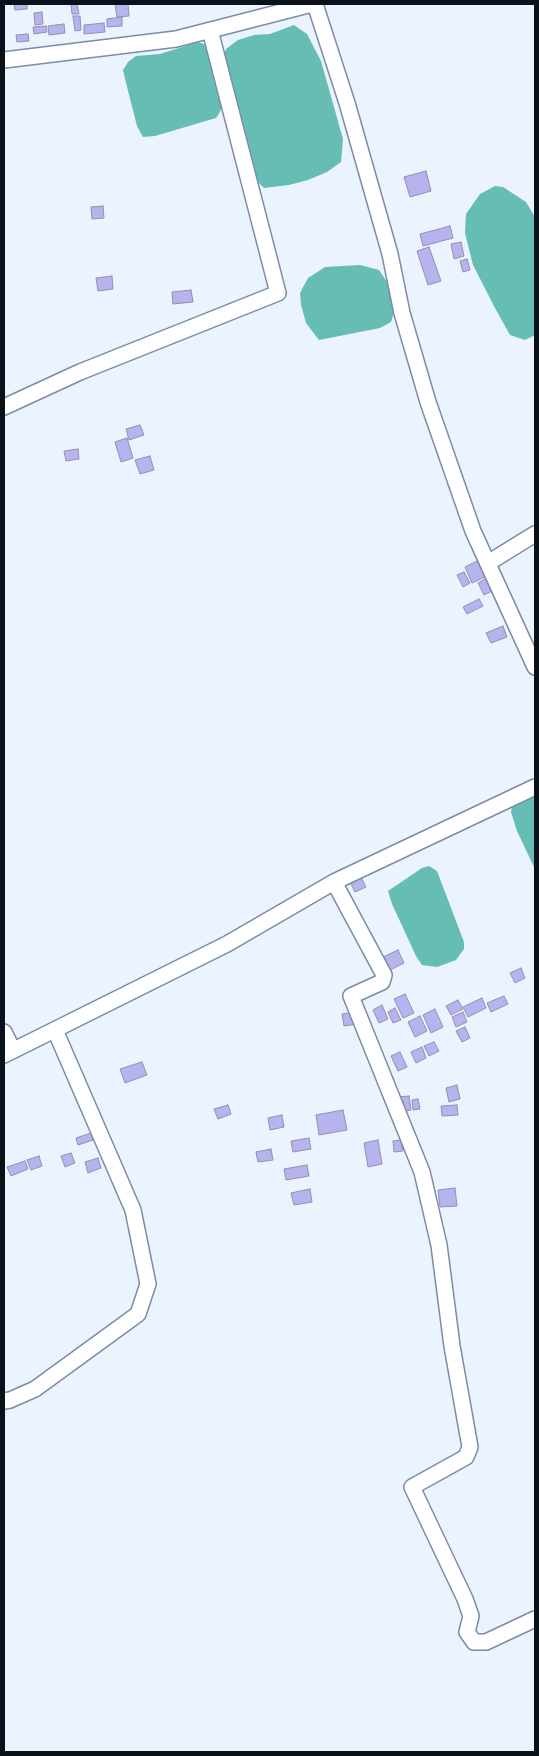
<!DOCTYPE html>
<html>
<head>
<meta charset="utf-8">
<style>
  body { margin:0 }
  #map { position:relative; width:539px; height:1756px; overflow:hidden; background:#eaf3fe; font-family:"PT Sans Narrow",sans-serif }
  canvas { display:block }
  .frame { position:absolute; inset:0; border:5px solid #091119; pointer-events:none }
</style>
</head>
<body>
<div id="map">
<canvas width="539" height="1756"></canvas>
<div class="frame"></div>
</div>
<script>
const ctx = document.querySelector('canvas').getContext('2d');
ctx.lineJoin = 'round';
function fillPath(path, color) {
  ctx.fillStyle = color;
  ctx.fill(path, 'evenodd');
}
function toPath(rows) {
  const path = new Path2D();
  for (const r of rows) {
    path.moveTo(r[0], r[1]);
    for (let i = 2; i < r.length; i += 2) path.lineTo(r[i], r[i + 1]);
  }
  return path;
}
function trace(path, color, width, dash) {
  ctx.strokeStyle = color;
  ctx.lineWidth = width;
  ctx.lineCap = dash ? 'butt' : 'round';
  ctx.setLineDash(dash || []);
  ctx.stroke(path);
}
fillPath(toPath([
  [294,25,307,34,321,61,343,139,341,162,327,172,308,180,289,185,264,188,254,178,223,58,226,49,238,40,254,35,270,34],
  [198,42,204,44,215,66,223,104,220,112,216,118,155,136,143,137,137,126,125,79,123,70,128,62,136,56,160,54],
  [495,186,503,187,526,202,535,217,535,335,525,340,510,335,495,308,473,265,465,233,466,214,480,194],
  [360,265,379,270,387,282,394,312,391,322,380,328,319,340,306,323,301,305,300,293,308,278,325,267],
  [535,788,535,869,517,831,511,812,512,806],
  [429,866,437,871,464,942,464,949,456,960,437,967,422,965,416,956,392,904,388,891,422,868]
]), '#66bdb4');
const building = toPath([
  [14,4,27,4,27,9,15,10,14,4],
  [71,4,77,4,79,14,72,14,71,4],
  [115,4,128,4,129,16,117,17,115,4],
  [42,12,43,24,35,25,34,13,42,12],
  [73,16,80,16,81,30,75,31,73,16],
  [122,17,122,26,107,27,107,19,122,17],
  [104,23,105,32,84,34,84,25,104,23],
  [64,24,65,33,49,35,48,26,64,24],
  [46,26,47,32,34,34,33,27,46,26],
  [28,34,29,41,17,42,16,35,28,34],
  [426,171,431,191,410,197,404,177,426,171],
  [103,206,104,218,92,219,91,207,103,206],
  [450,226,453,238,423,246,420,234,450,226],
  [461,242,464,256,454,259,451,244,461,242],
  [429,247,441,281,428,285,417,251,429,247],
  [467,259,470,270,463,272,460,261,467,259],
  [112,276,113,289,98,291,96,278,112,276],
  [191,290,193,302,173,304,172,292,191,290],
  [140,425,144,435,129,440,126,429,140,425],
  [127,438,133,458,121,462,115,442,127,438],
  [78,449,79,459,66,461,64,451,78,449],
  [150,456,154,470,140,474,135,460,150,456],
  [479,560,487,576,472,583,465,567,479,560],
  [464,572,470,583,463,587,457,575,464,572],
  [487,578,494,590,484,595,478,583,487,578],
  [479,599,483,606,467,614,463,607,479,599],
  [503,626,507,637,491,643,486,633,503,626],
  [361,877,366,887,355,892,350,882,361,877],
  [398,950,404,963,388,971,381,958,398,950],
  [521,968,525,978,515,983,510,973,521,968],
  [405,994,414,1013,403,1018,394,999,405,994],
  [504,996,508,1004,491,1012,487,1003,504,996],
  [482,998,486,1008,468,1017,463,1007,482,998],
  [458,1000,463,1009,451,1015,446,1006,458,1000],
  [382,1005,388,1019,379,1023,373,1010,382,1005],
  [395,1008,401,1020,393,1023,388,1012,395,1008],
  [435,1009,443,1027,431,1033,423,1015,435,1009],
  [355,1012,357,1024,344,1026,342,1014,355,1012],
  [463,1012,467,1022,456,1027,452,1017,463,1012],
  [420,1016,427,1031,415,1037,408,1022,420,1016],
  [465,1027,470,1038,462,1042,456,1031,465,1027],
  [434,1042,439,1051,429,1056,424,1046,434,1042],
  [422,1047,426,1058,416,1063,411,1052,422,1047],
  [400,1052,407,1067,398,1071,391,1056,400,1052],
  [142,1062,147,1075,125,1083,120,1069,142,1062],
  [457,1085,460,1099,449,1102,446,1088,457,1085],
  [409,1096,411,1110,400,1112,398,1097,409,1096],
  [418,1099,420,1109,413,1110,412,1100,418,1099],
  [228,1105,231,1114,218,1119,214,1109,228,1105],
  [457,1105,458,1115,442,1116,441,1106,457,1105],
  [343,1110,347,1130,319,1135,316,1115,343,1110],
  [282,1115,284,1127,270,1130,268,1118,282,1115],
  [91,1133,93,1140,78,1145,76,1138,91,1133],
  [309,1138,311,1149,293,1152,291,1141,309,1138],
  [378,1140,382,1164,368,1167,364,1143,378,1140],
  [401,1140,403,1151,394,1152,393,1141,401,1140],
  [271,1149,273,1160,258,1162,256,1152,271,1149],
  [71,1153,75,1163,65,1167,61,1156,71,1153],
  [39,1156,42,1166,31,1170,27,1160,39,1156],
  [98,1158,101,1168,88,1173,85,1162,98,1158],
  [25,1161,28,1169,11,1176,7,1167,25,1161],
  [307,1165,309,1176,286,1180,284,1169,307,1165],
  [455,1188,457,1206,440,1207,438,1190,455,1188],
  [310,1189,312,1202,294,1205,291,1193,310,1189]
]);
fillPath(building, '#b6b3ef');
trace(building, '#9190ae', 1);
const street = toPath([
  [315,4,347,103,390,254,402,313,428,402,473,531,535,667],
  [4,60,176,39,312,4],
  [4,407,80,372,278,293,210,30],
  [488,563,535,534],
  [334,882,384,975,382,982,351,996,422,1172,439,1245,452,1346,470,1447,466,1457,412,1487,465,1599,471,1616,467,1632,474,1642,486,1642,535,1619],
  [4,1032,13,1050],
  [4,1055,227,944,334,882,535,787],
  [4,1401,10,1400,35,1389,138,1314,148,1284,133,1210,55,1030]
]);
trace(street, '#798da6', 18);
trace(street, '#fff', 15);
</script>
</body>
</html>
